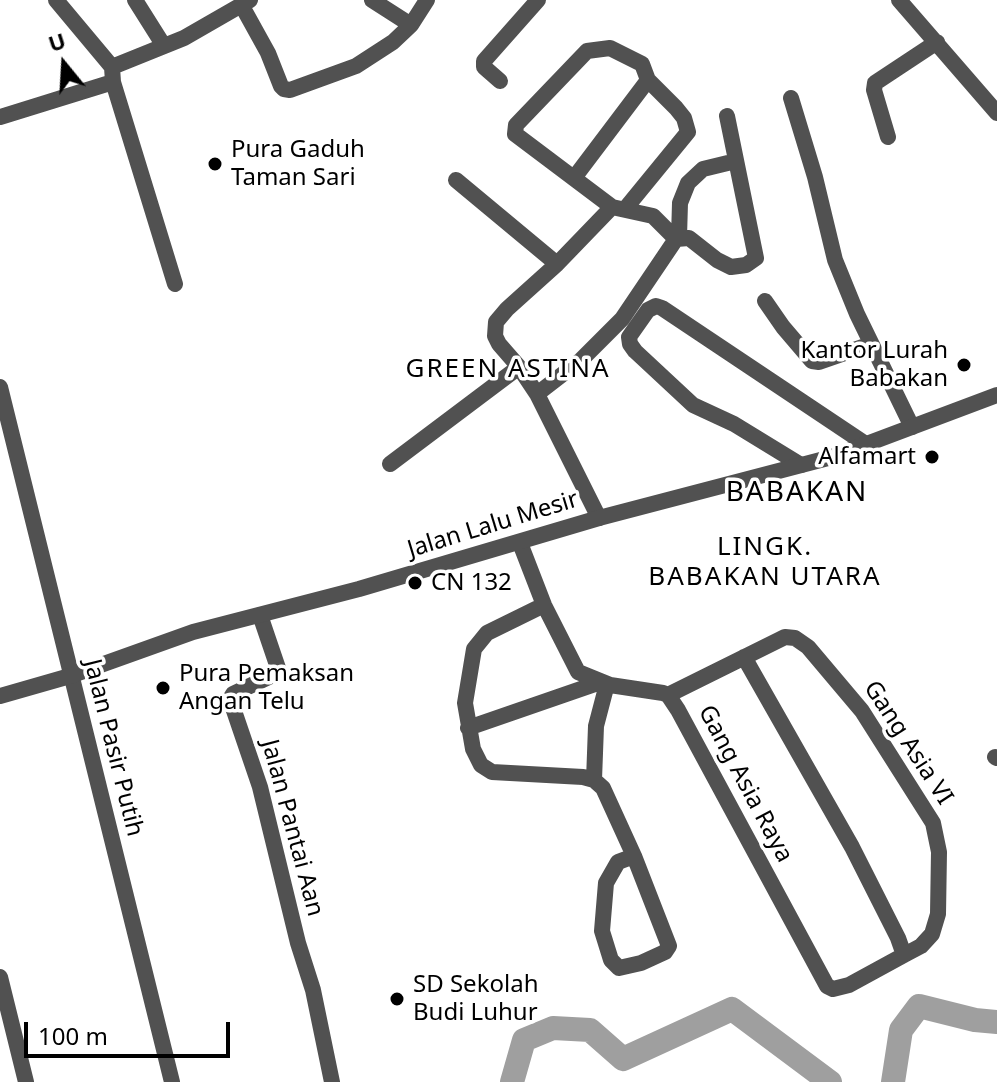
<!DOCTYPE html>
<html>
<head>
<meta charset="utf-8">
<style>
  body { margin:0 }
  #map { position:relative; width:997px; height:1082px; overflow:hidden; background:#fff; font-family:"Noto Sans",sans-serif }
  canvas { display:block }
  .north { position:absolute; left:24px; top:24px; width:80px; height:80px; -webkit-text-stroke:6px #fff; paint-order:stroke; rotate:342deg; font-size:22px; font-weight:700; line-height:32px; text-align:center; color:#000 }
  .north::after { content:''; display:block; margin:auto; width:28px; height:36px; background:#000; clip-path:polygon(50% 0,100% 100%,50% 72%,0 100%) }
  .scale { position:absolute; left:24px; top:1022px; width:206px; height:36px; box-sizing:border-box; border:4px solid #000; border-top:0; padding-left:10px; font-size:24px; line-height:28px; white-space:nowrap; color:#000; -webkit-text-stroke:6px #fff; paint-order:stroke }
</style>
</head>
<body>
<div id="map">
<canvas width="997" height="1082"></canvas>
<div class="north">U</div>
<div class="scale">100 m</div>
</div>
<script>
const ctx = document.querySelector('canvas').getContext('2d');
ctx.lineJoin = 'round';
function toPath(rows) {
  const path = new Path2D();
  for (const r of rows) {
    path.moveTo(r[0], r[1]);
    for (let i = 2; i < r.length; i += 2) path.lineTo(r[i], r[i + 1]);
  }
  return path;
}
function trace(path, color, width, dash) {
  ctx.strokeStyle = color;
  ctx.lineWidth = width;
  ctx.lineCap = dash ? 'butt' : 'round';
  ctx.setLineDash(dash || []);
  ctx.stroke(path);
}
function label(font, color, halo, rows, align = 'center') {
  ctx.font = font + ' "Noto Sans",sans-serif';
  ctx.lineWidth = 7;
  ctx.setLineDash([]);
  ctx.textBaseline = 'middle';
  ctx.strokeStyle = halo;
  ctx.fillStyle = color;
  for (const [text, x, y, turn = 0] of rows) {
    ctx.save();
    ctx.translate(x, y);
    ctx.rotate((+turn || 0) * Math.PI / 180);
    ctx.textAlign = isNaN(turn) ? turn : align;
    if (halo) ctx.strokeText(text, 0, 0);
    ctx.fillText(text, 0, 0);
    ctx.restore();
  }
}
trace(toPath([
  [512,1082,524,1040,553,1028,590,1030,623,1059,732,1009,830,1082],
  [893,1082,901,1030,919,1006,975,1020,997,1022]
]), '#9f9f9f', 24);
trace(toPath([
  [56,0,112,67],
  [135,0,164,46],
  [372,0,411,25,427,0],
  [899,0,997,113],
  [242,6,268,53,281,86,284,89,290,90,356,66,393,42,411,25],
  [112,67,113,82,175,284],
  [112,67,184,38,250,0],
  [500,81,484,67,484,61,538,0],
  [791,98,815,177,835,260,857,314,912,427],
  [0,117,113,82],
  [888,137,874,90,875,83,937,42],
  [574,178,648,80,642,64,610,48,587,51,516,125,515,134,612,207,653,216,676,239],
  [456,180,557,264],
  [625,209,688,132,684,118,676,108,648,80],
  [679,237,680,203,688,183,703,169,736,161],
  [765,301,783,327,812,361,819,362,871,344],
  [519,367,499,344,495,336,496,322,507,309,557,264,612,207],
  [0,387,172,1082],
  [390,464,519,367,537,394],
  [801,465,734,424,693,405,635,351,630,344,629,337,648,310,656,306,662,308,867,445],
  [599,518,537,394,581,360,622,319,676,239,689,238,717,260,731,267,746,265,756,258,727,116],
  [520,543,544,605,578,672,610,685,663,693,668,695,678,710,827,986,833,989,849,985,904,955],
  [544,605,487,633,474,649,465,703,473,749,481,765,492,772,583,777,594,780,603,788,634,856,669,946,665,952,641,963,619,968,611,960,602,931,606,883,618,862,634,856],
  [260,615,278,668,275,674,233,694,230,699,260,787,298,943,313,990,332,1082],
  [668,695,785,637,795,638,808,647,862,711,933,823,939,852,938,914,932,934,921,946,904,955,898,938,852,847,744,657],
  [468,728,601,682],
  [995,757,997,758],
  [594,780,596,726,607,684],
  [0,977,26,1082]
]), '#515151', 16);
trace(toPath([
  [0,696,70,676,193,632,359,589,599,518,832,457,997,395]
]), '#515151', 16);
for (const [x, y, r, color] of [
  [215,164,8,"#000"],
  [964,365,8,"#000"],
  [932,457,8,"#000"],
  [415,583,8,"#000"],
  [163,688,8,"#000"],
  [397,999,8,"#000"]
]) {
  const dot = new Path2D();
  dot.arc(x, y, r, 0, 2 * Math.PI);
  ctx.fillStyle = color;
  ctx.fill(dot);
  trace(dot, '#fff', 3);
}
label('24px', '#000', '#fff', [
  ["Pura Gaduh",231,150],
  ["Taman Sari",231,178],
  ["Kantor Lurah",948,351,"right"],
  ["Babakan",948,379,"right"],
  ["Alfamart",916,457,"right"],
  ["CN 132",431,583],
  ["Pura Pemaksan",179,674],
  ["Angan Telu",179,702],
  ["SD Sekolah",413,985],
  ["Budi Luhur",413,1013]
], 'left');
label('24px', '#000', '#fff', [
  ["Jalan Lalu Mesir",493,525,-17],
  ["Gang Asia VI",908,743,57],
  ["Jalan Pasir Putih",113,748,76],
  ["Gang Asia Raya",745,784,62],
  ["Jalan Pantai Aan",292,828,75]
]);
ctx.letterSpacing = '2px';
label('26px', '#000', '#fff', [
  ["GREEN ASTINA",508,370],
  ["LINGK.",765,548],
  ["BABAKAN UTARA",765,578]
]);
ctx.letterSpacing = '0px';
ctx.letterSpacing = '2px';
label('28px', '#000', '#fff', [
  ["BABAKAN",797,493]
]);
ctx.letterSpacing = '0px';
</script>
</body>
</html>
